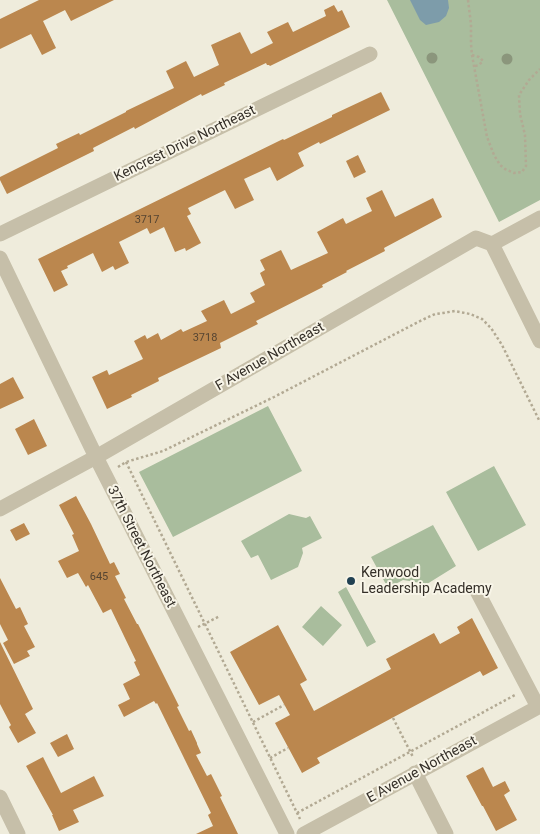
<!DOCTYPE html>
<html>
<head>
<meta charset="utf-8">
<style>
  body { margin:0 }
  canvas { display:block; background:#efecdc }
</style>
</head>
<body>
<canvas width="540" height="834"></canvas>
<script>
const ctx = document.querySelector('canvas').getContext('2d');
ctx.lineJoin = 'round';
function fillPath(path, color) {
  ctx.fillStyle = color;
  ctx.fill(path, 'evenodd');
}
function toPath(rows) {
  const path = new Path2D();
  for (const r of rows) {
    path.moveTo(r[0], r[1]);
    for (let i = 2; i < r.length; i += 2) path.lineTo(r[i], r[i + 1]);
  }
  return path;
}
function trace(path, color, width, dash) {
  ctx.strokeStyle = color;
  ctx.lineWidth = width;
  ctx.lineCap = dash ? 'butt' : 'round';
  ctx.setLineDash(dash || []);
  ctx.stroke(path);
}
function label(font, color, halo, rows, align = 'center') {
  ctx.font = font + ' Roboto,sans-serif';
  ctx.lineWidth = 4;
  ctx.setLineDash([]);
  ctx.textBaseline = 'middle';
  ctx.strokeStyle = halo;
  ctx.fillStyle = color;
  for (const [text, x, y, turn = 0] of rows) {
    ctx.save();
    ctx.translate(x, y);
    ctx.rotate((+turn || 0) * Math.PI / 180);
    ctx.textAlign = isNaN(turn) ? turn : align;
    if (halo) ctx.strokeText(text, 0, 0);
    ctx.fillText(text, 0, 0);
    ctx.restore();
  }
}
fillPath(toPath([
  [387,0,540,0,540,200,499,222],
  [268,406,302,471,173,537,139,472],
  [494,466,526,525,478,551,446,492],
  [289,514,306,518,310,516,322,538,302,548,303,553,298,567,271,580,258,555,251,558,241,541],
  [433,525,456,566,427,584,403,580,388,588,371,557],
  [346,587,376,642,367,647,338,592],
  [321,606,342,625,323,646,302,627]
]), '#a9bd9d');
fillPath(toPath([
  [410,0,448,0,449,8,446,16,439,22,426,25,420,20]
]), '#7d9caa');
fillPath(toPath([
  [39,0,114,0,71,21,65,10,43,21,56,48,42,55,31,34,0,49,0,19],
  [334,5,338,12,342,10,350,27,270,66,269,65,267,65,266,63,224,83,225,85,202,96,201,94,135,129,134,127,93,148,94,151,7,194,0,180,0,177,58,148,56,144,79,133,80,135,126,112,126,111,174,88,166,71,186,61,194,77,219,65,211,45,240,32,251,54,273,43,267,32,288,22,293,32,326,16,324,10],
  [381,92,390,110,320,144,319,142,298,153,304,166,277,181,270,167,244,179,254,200,235,209,225,190,188,208,191,214,187,216,201,243,186,251,185,248,175,252,164,227,150,234,147,228,119,242,129,263,115,270,113,266,102,272,93,253,67,266,68,268,61,271,68,285,54,292,38,259,283,139,284,140,332,117,332,115],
  [358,155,366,172,354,178,346,161],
  [382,190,395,217,433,198,442,217,384,248,385,251,346,271,347,272,322,285,323,287,256,321,258,324,220,343,221,348,158,378,159,381,131,395,132,397,107,409,92,377,107,370,109,375,143,359,134,341,145,335,147,339,158,333,161,340,181,329,183,332,207,321,201,311,224,300,231,314,255,302,250,293,265,285,260,273,265,270,260,260,281,250,291,270,328,253,317,232,343,218,346,224,372,211,366,198],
  [13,377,24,398,0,409,0,384],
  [34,419,47,446,28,455,15,429],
  [76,496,91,524,110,564,114,562,120,574,115,576,126,598,124,599,137,624,138,624,179,706,177,707,189,731,191,730,197,743,197,744,201,753,196,755,207,776,211,774,222,796,220,797,238,834,196,834,213,826,208,815,211,813,157,703,156,704,154,701,124,717,118,705,130,699,123,684,140,675,134,662,136,661,111,609,103,613,88,585,86,587,78,573,67,578,58,561,79,551,72,535,74,534,59,505],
  [24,523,30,534,16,541,10,530],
  [0,578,16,609,20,607,28,624,24,626,35,647,27,651,30,656,14,664,3,643,8,640,0,624],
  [472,618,498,668,483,676,480,671,317,758,320,763,302,773,275,723,290,715,279,695,259,705,230,652,278,625,307,680,300,684,314,711,391,669,386,659,434,633,440,644,460,633,457,627],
  [0,642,33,709,25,714,36,733,18,743,9,727,11,725,0,704],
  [67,734,74,749,58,757,50,743],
  [43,757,61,793,94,776,104,796,73,810,79,822,59,831,52,815,53,815,26,766],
  [483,767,493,787,505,781,510,791,504,795,517,820,496,831,483,806,482,806,466,776]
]), '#bb874e');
trace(toPath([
  [468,0,471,24,471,44,472,55,487,137,494,155,500,165,505,169,514,173,522,172,526,166,525,135,520,114,519,95,529,80,540,69],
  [472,55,479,57,483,61,479,65,475,66],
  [126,462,300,819],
  [118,467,126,462,163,451,274,397,422,320,435,314,443,313,455,311,470,314,482,319,491,328,502,345,540,422],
  [198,627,220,616],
  [393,718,413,757],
  [253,722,284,705],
  [270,758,288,748],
  [297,813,515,695]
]), '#b2a993', 2.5, [2.5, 2.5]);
trace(toPath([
  [0,234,370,54],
  [492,244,540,341],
  [0,258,96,457,287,834],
  [0,509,96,457,476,238,492,244,540,218],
  [477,591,538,707],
  [415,773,446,834],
  [0,797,18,834],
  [304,834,540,706]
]), '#c6bfa9', 15);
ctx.fillStyle = '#8b967c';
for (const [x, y] of [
  [432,58],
  [507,59]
]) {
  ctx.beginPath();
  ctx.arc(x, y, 5.5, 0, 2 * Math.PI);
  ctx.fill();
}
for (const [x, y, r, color] of [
  [351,581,5,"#214152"]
]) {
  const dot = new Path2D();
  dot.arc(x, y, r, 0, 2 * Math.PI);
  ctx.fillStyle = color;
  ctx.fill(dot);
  trace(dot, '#f8f5e8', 2);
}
label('11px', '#564532', null, [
  ["3717",147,220],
  ["3718",205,338],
  ["645",99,577]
]);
label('14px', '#342f28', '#f8f5e8', [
  ["Kencrest Drive Northeast",185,144,-26],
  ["F Avenue Northeast",270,357,-30],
  ["37th Street Northeast",141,547,63],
  ["E Avenue Northeast",422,770,-29]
]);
label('14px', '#342f28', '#f8f5e8', [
  ["Kenwood",361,573],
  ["Leadership Academy",361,589]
], 'left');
</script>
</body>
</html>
